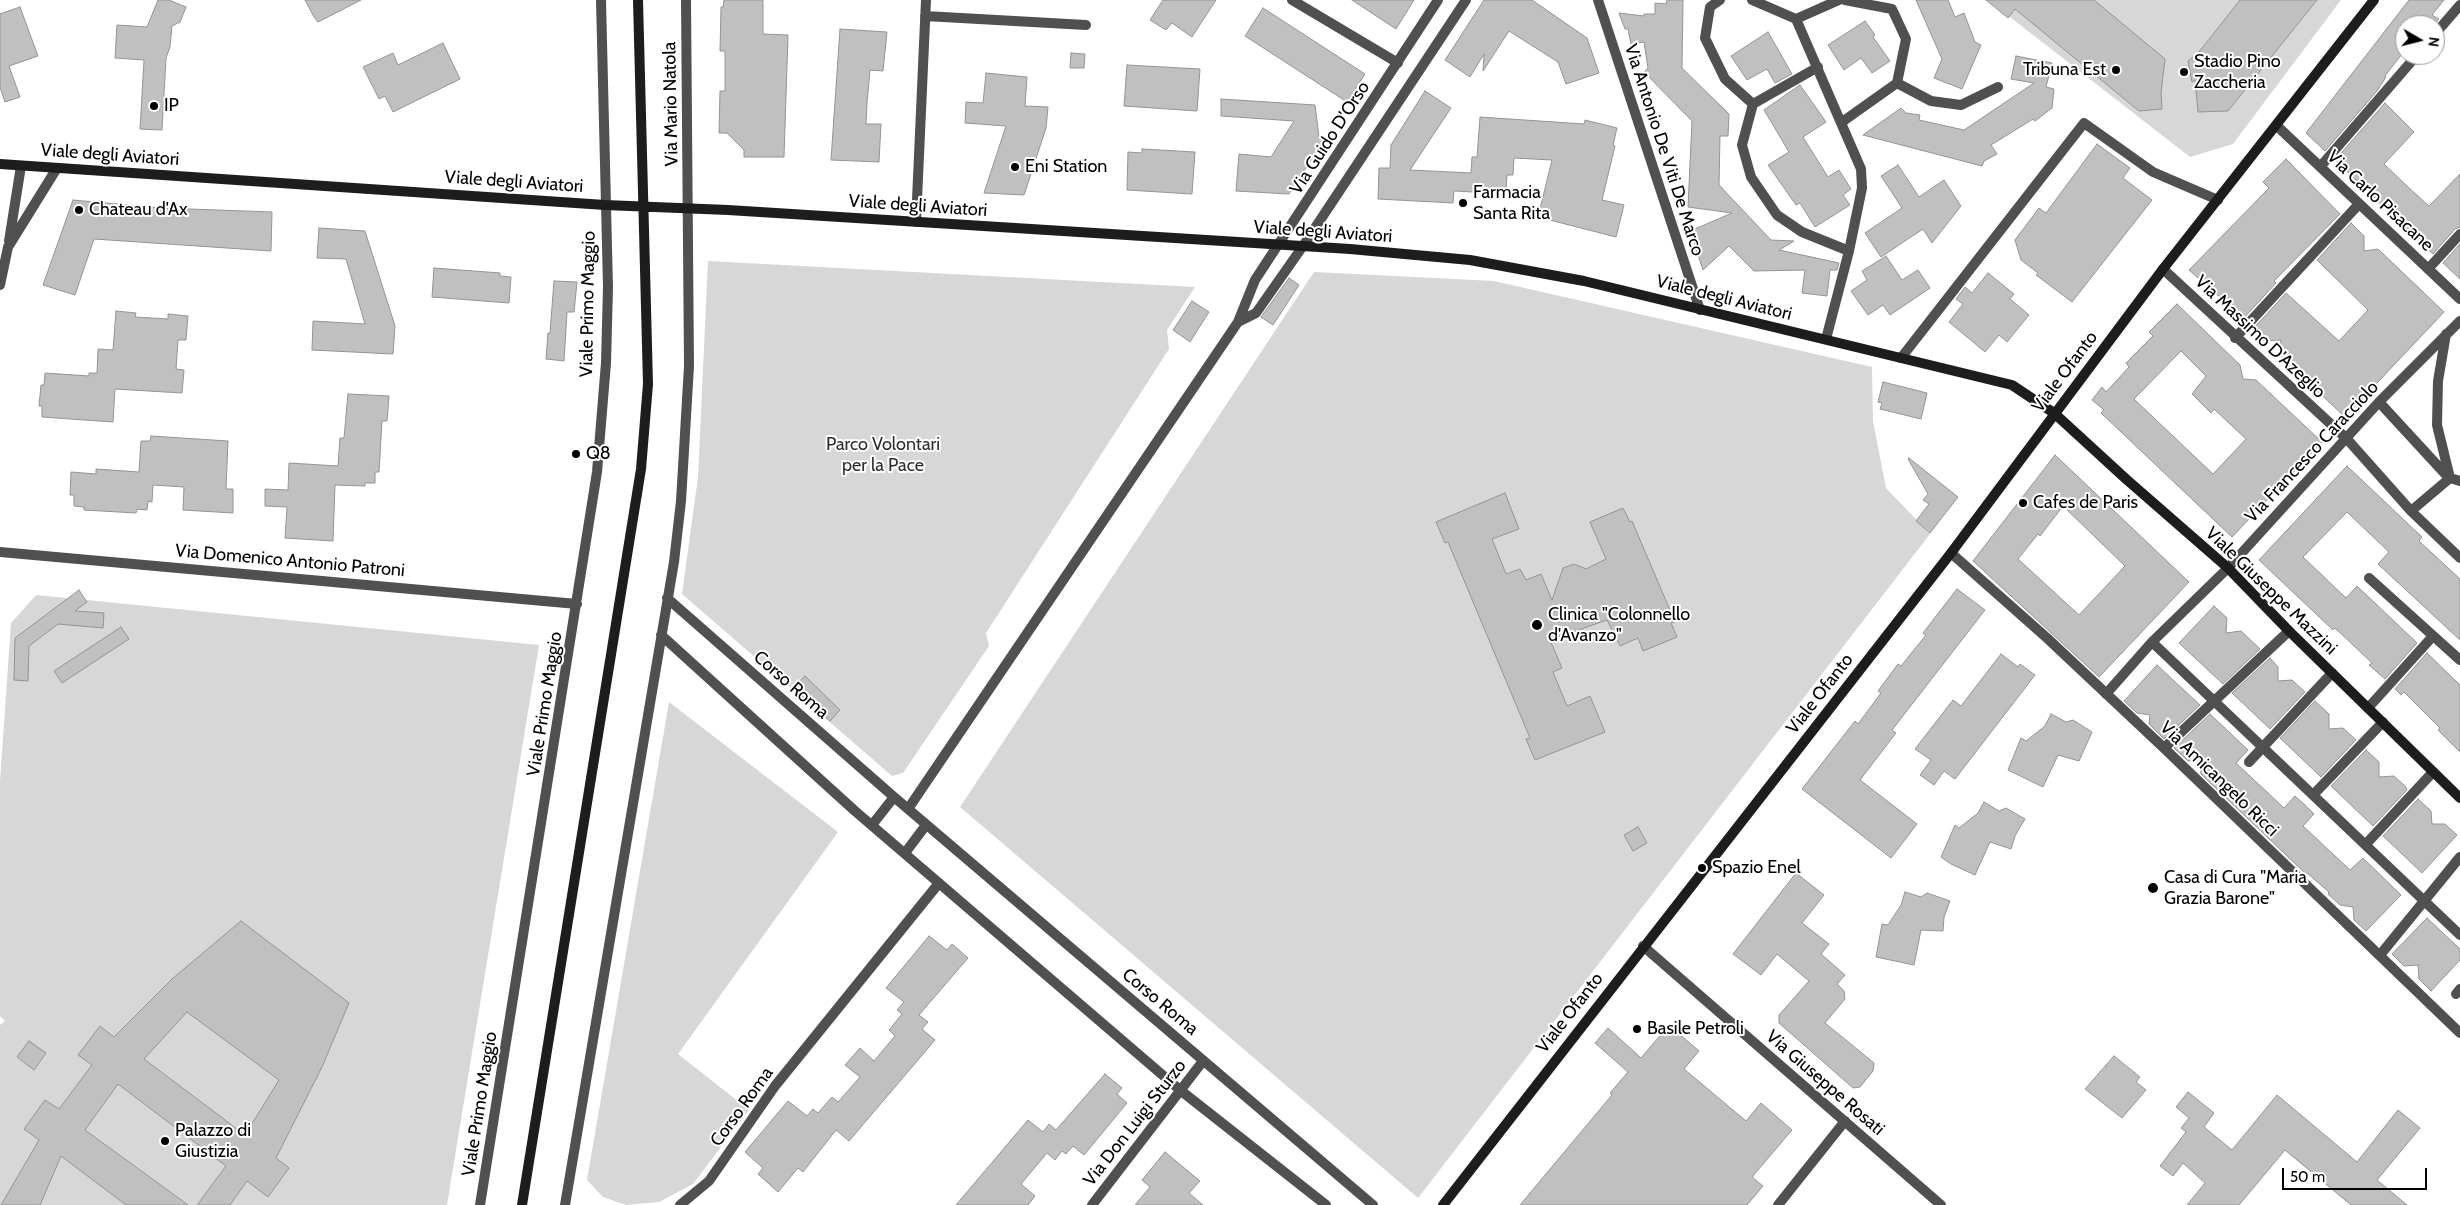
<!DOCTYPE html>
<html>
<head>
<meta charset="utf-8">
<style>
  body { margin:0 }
  #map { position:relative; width:2460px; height:1205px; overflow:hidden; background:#fff; font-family:Cabin,sans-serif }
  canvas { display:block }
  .north { position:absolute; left:2395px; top:15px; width:50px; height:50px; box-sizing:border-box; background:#fff; border:1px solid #999; border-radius:50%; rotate:98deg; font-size:14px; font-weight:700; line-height:20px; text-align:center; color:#000 }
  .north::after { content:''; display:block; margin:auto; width:18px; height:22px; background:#000; clip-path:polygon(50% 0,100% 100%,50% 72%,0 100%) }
  .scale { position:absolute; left:2282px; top:1168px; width:145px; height:22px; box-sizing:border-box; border:2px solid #000; border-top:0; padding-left:6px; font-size:15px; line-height:18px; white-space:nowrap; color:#000; -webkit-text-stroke:4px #fff; paint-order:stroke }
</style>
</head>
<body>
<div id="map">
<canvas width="2460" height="1205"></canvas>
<div class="north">N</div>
<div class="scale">50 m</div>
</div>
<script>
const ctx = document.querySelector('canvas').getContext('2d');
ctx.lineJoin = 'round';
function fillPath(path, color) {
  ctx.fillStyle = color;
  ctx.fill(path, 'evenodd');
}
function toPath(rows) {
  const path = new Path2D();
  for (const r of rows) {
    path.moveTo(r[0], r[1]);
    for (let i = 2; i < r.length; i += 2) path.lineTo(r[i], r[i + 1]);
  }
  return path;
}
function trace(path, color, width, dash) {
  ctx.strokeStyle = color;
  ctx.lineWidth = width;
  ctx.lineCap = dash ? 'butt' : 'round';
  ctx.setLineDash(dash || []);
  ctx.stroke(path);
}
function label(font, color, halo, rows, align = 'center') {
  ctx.font = font + ' Cabin,sans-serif';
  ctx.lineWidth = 4;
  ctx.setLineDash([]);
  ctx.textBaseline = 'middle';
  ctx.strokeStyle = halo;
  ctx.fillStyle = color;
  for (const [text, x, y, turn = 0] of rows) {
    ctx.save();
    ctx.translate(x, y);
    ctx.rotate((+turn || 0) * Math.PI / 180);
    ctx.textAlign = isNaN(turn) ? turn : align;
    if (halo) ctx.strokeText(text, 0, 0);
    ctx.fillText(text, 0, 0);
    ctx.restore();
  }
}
fillPath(toPath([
  [1988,0,2341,0,2233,144,2190,157],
  [708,261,1195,287,1167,330,1169,349,986,633,989,646,903,773,892,776,682,594,698,477],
  [1314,272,1494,281,1872,367,1873,421,1886,488,1930,534,1418,1198,960,807],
  [36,595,539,645,447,1205,0,1205,0,1025,5,1021,0,1016,0,781,11,623],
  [669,702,838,832,678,1054,749,1110,693,1184,659,1202,626,1205,603,1197,587,1180]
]), '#d7d7d7');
const building = toPath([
  [158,0,169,0,186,7,180,22,172,26,170,47,166,58,162,130,140,129,144,60,115,58,117,25,147,27,158,0],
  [305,0,361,0,318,22,314,17,305,0],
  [724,0,763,0,763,34,788,35,784,157,744,157,744,150,727,133,719,133,720,91,725,91,725,51,720,51,721,7,723,7,724,0],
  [1163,0,1216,0,1192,37,1172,23,1166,30,1150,20,1163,0],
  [1352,0,1414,0,1396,29,1352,0],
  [1484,0,1532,0,1587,38,1599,73,1566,84,1558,62,1509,31,1483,71,1484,54,1470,77,1445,60,1484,0],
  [1667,0,1683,0,1682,68,1729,114,1728,136,1720,136,1719,185,1771,240,1794,241,1779,250,1839,263,1837,270,1830,270,1827,296,1802,293,1805,270,1754,271,1729,246,1703,270,1690,231,1732,213,1688,207,1692,121,1644,72,1648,68,1644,42,1631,44,1628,29,1625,29,1619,13,1644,16,1644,14,1655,14,1655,3,1666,4,1667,0],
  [1916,0,1948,0,1955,17,1964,13,1975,42,1981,45,1962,89,1934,78,1942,59,1916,0],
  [1986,0,2094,0,2165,59,2161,93,2162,109,2139,111,2015,9,2008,18,1986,0],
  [2240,0,2317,0,2228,111,2198,112,2195,80,2192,82,2188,61,2199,52,2240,0],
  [2409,0,2444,0,2432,15,2439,19,2434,25,2405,25,2405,50,2385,76,2386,77,2377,91,2325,151,2306,133,2409,0],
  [20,7,38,56,9,66,20,97,5,102,0,87,0,14,20,7],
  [1263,8,1365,74,1347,102,1245,36,1263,8],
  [1865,21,1875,35,1873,37,1890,61,1872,73,1861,58,1844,70,1828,45,1865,21],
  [840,29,887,32,883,71,870,70,867,103,866,124,881,124,879,162,831,160,840,29],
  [1768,32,1792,74,1775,83,1767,69,1747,80,1731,56,1768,32],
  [443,43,460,79,393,112,385,96,379,99,363,67,393,53,398,65,443,43],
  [1071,53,1085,54,1084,68,1070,68,1071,53],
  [2016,56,2052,63,2046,87,2054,89,2052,108,2035,121,2033,119,1991,145,1997,154,1984,161,1982,166,1863,135,1901,108,1906,113,1920,115,1919,120,1964,130,2034,83,2011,79,2016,56],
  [1127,65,1200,69,1197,111,1124,106,1127,65],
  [986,73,1027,77,1025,106,1048,107,1046,128,1024,195,984,193,1006,126,965,123,966,102,983,103,986,73],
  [1800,85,1826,122,1803,137,1828,177,1839,170,1851,189,1843,195,1850,205,1815,227,1800,203,1796,205,1768,165,1789,152,1764,110,1800,85],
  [1425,91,1451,108,1410,170,1471,173,1472,157,1477,157,1480,117,1584,124,1585,120,1617,128,1613,145,1615,146,1602,200,1624,205,1616,237,1538,217,1552,160,1514,158,1513,175,1507,175,1506,191,1493,191,1493,193,1454,191,1453,203,1378,199,1379,168,1390,168,1391,145,1425,91],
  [1221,99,1315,105,1319,137,1324,140,1289,194,1236,191,1239,154,1271,157,1294,121,1221,116,1221,99],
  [2385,103,2414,132,2384,164,2407,186,2429,206,2460,174,2460,227,2455,229,2433,254,2335,160,2385,103],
  [2097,144,2130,168,2123,178,2152,200,2072,302,2036,275,2038,273,2021,260,2015,240,2039,208,2046,213,2097,144],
  [1142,149,1195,152,1192,194,1127,190,1128,152,1142,153,1142,149],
  [2286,159,2340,214,2274,281,2276,283,2242,320,2227,307,2229,305,2189,270,2269,188,2263,182,2286,159],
  [1898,165,1919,197,1944,180,1961,206,1932,243,1923,229,1881,257,1865,233,1902,208,1881,176,1898,165],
  [73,200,162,208,272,212,271,251,94,239,75,295,43,285,73,200],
  [2351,223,2364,236,2364,251,2378,249,2444,312,2345,417,2279,355,2281,340,2264,341,2252,330,2286,293,2339,341,2368,310,2317,260,2351,223],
  [319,228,365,231,395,326,393,354,312,350,313,321,365,324,346,259,317,258,319,228],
  [2460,244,2460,279,2443,263,2460,244],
  [1886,256,1902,280,1918,270,1930,288,1890,315,1883,305,1868,315,1851,291,1867,280,1862,271,1886,256],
  [434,268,500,273,500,276,511,277,509,303,432,297,434,268],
  [1988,273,2014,294,2010,299,2029,315,2007,342,1999,335,1985,352,1949,322,1963,304,1956,299,1965,287,1972,293,1988,273],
  [1289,278,1299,285,1273,325,1261,317,1289,278],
  [554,281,577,282,574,312,567,312,564,361,546,359,548,333,550,333,554,281],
  [1192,301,1209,312,1190,342,1173,330,1192,301],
  [2177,304,2240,365,2243,379,2256,380,2322,442,2232,537,2101,413,2104,410,2092,400,2102,387,2106,392,2129,367,2126,363,2153,336,2149,332,2177,304],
  [2181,351,2206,376,2192,394,2211,413,2214,409,2246,439,2213,474,2134,399,2181,351],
  [116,311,136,313,135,317,168,319,168,314,188,316,186,340,178,340,176,369,184,370,182,393,115,389,113,422,42,417,42,406,39,406,41,385,44,385,45,373,89,376,89,373,97,373,98,349,113,350,116,311],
  [1883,382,1927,393,1921,419,1880,409,1882,403,1878,402,1883,382],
  [348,394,389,396,387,421,382,421,379,472,375,472,375,483,365,483,365,486,335,485,333,541,285,538,287,507,265,506,265,489,288,490,289,463,338,466,340,438,344,438,348,394],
  [151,436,228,441,226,489,233,489,233,513,183,510,184,487,153,485,152,502,148,501,147,510,137,509,136,513,84,510,84,507,74,506,74,495,70,495,71,472,96,474,96,469,139,472,141,441,150,441,151,436],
  [2055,455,2189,582,2099,677,1973,561,2055,455],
  [2063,506,2125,566,2079,615,2018,559,2038,534,2040,536,2063,506],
  [1909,458,1958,497,1930,533,1916,521,1929,504,1923,500,1928,494,1908,459,1909,458],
  [2347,466,2422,537,2419,541,2460,579,2460,640,2378,564,2389,552,2347,512,2303,557,2346,598,2357,586,2417,643,2385,679,2369,665,2372,663,2335,628,2333,630,2259,560,2347,466],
  [1505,493,1519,529,1492,539,1506,574,1520,569,1526,580,1541,574,1552,600,1563,568,1574,564,1586,569,1606,559,1590,522,1623,508,1630,522,1632,521,1675,622,1671,623,1677,637,1643,651,1638,638,1620,646,1607,620,1550,640,1562,668,1553,672,1567,706,1590,696,1605,732,1535,760,1526,739,1530,738,1448,542,1445,543,1436,522,1505,493],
  [1957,589,1985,610,1892,730,1896,733,1860,780,1917,824,1891,858,1802,789,1855,721,1858,724,1881,693,1878,691,1898,664,1901,666,1926,635,1923,633,1957,589],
  [79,590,87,602,75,611,104,613,103,628,58,624,29,646,28,681,14,680,15,638,79,590],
  [2214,606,2227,618,2226,633,2241,631,2260,649,2223,684,2179,643,2214,606],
  [121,627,129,639,62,683,54,671,121,627],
  [2427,653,2460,685,2460,752,2438,730,2440,728,2404,692,2401,695,2395,689,2427,653],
  [2001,654,2018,667,2020,664,2035,675,1955,779,1944,771,1934,785,1920,775,1931,760,1915,749,1953,700,1961,706,2001,654],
  [2270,658,2278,667,2278,681,2292,680,2305,692,2270,729,2232,693,2270,658],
  [2157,665,2200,705,2164,739,2149,724,2150,715,2137,713,2124,701,2157,665],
  [805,676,840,710,830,721,793,688,805,676],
  [2315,701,2329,714,2329,729,2343,728,2356,740,2321,777,2280,738,2315,701],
  [2051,714,2066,722,2073,720,2092,732,2079,761,2058,755,2043,787,2008,770,2021,738,2026,741,2045,726,2051,714],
  [2210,714,2248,750,2236,763,2284,808,2295,796,2305,805,2314,814,2303,826,2350,870,2363,858,2401,895,2366,931,2354,920,2353,907,2340,905,2328,894,2329,892,2307,873,2306,874,2201,774,2200,761,2188,761,2174,748,2210,714],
  [2366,750,2379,762,2379,777,2394,776,2406,787,2407,790,2373,826,2331,786,2366,750],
  [2418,799,2431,811,2432,824,2445,824,2457,835,2422,873,2383,836,2418,799],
  [1984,802,1999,811,2006,808,2025,819,2015,836,2011,849,1990,842,1975,875,1951,864,1941,857,1955,825,1959,828,1978,813,1984,802],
  [1638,827,1647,843,1633,851,1624,835,1638,827],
  [1796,873,1824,895,1802,923,1829,944,1821,954,1845,975,1837,984,1844,991,1845,999,1825,1023,1874,1063,1873,1071,1860,1087,1853,1088,1779,1023,1779,1015,1809,981,1777,954,1761,975,1733,954,1796,873],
  [1905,892,1921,897,1927,893,1950,901,1944,917,1943,931,1921,930,1914,965,1876,957,1882,924,1888,925,1901,905,1905,892],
  [2427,918,2460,949,2460,960,2431,991,2419,979,2418,965,2404,966,2392,954,2427,918],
  [241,921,349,1003,322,1067,276,1158,289,1168,268,1197,247,1181,230,1205,197,1205,226,1166,118,1084,85,1130,188,1205,126,1205,61,1156,40,1205,1,1205,39,1140,24,1129,45,1100,59,1109,92,1065,78,1055,100,1026,114,1037,172,979,241,921],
  [187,1012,279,1080,245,1135,144,1059,187,1012],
  [929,936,947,950,952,944,968,958,919,1015,928,1022,922,1029,935,1040,849,1141,836,1130,803,1172,798,1168,778,1192,758,1174,763,1168,745,1152,788,1101,807,1116,813,1109,818,1113,832,1097,838,1102,860,1077,845,1065,860,1048,874,1061,895,1036,889,1030,902,1014,897,1010,904,1002,886,988,929,936],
  [1669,1025,1699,1051,1684,1069,1746,1121,1761,1103,1792,1130,1752,1177,1763,1186,1747,1205,1520,1205,1612,1095,1610,1093,1628,1072,1595,1043,1608,1028,1641,1058,1669,1025],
  [29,1041,46,1053,34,1070,17,1057,29,1041],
  [2114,1056,2140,1077,2136,1082,2146,1090,2122,1118,2085,1089,2114,1056],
  [1105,1074,1122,1088,1117,1094,1127,1103,1084,1155,1073,1146,1066,1154,1062,1151,1055,1160,1047,1153,1021,1184,1035,1196,1028,1205,956,1205,1028,1120,1043,1132,1049,1124,1056,1130,1105,1074],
  [2188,1092,2214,1113,2204,1127,2232,1150,2277,1095,2357,1162,2398,1110,2420,1128,2377,1180,2407,1205,2351,1205,2285,1150,2239,1205,2187,1205,2205,1183,2183,1163,2173,1176,2160,1166,2186,1132,2181,1128,2189,1118,2176,1107,2188,1092],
  [1165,1152,1200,1181,1189,1193,1203,1205,1135,1205,1150,1187,1142,1180,1165,1152]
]);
fillPath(building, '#c0c0c0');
trace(building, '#949494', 1);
trace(toPath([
  [1292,0,1398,63],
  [1598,0,1700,310],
  [1720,0,1710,7,1705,38,1725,79,1753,104,1818,67],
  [1752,0,1796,19],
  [925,16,1086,25],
  [2435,34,2460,5],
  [1897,83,1931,101,1961,105,1998,87],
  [1753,104,1742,145,1751,177,1777,215,1802,232,1849,251],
  [1842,122,1897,83,1906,39,1892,9,1845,0],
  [2277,126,2460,299],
  [2320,167,2417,55],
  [916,222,926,0],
  [9,241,21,166],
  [2163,269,2347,439,2411,511,2460,558],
  [2428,269,2460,234],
  [0,285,8,247,57,168],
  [1238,322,1255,280,1438,0],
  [2446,334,2438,381,2437,425,2450,478],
  [2235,338,2359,204],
  [1826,339,1849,251,1862,188,1861,169,1796,19,1839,0],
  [1901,358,2084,123,2153,172,2218,200],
  [2379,402,2449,478],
  [2411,511,2450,478,2460,481],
  [0,552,577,604],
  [1951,553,2047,638,2164,748,2460,1033],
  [2369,578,2460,660],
  [667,598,894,797,1373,1205],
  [661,635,855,811,1180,1090,1326,1205],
  [2152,642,2460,935],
  [2106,694,2152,642,2228,568,2379,402,2460,321],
  [2368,708,2433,636],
  [2164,748,2289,631],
  [2249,762,2332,673],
  [2314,794,2383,722],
  [908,809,1238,322,1256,313,1303,246,1466,0],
  [872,825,894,797],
  [2366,844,2433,772],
  [905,853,926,825],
  [1643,946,1941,1205],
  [2380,955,2460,857],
  [2456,994,2460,989],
  [480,1205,597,472,606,363,608,287,601,0],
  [565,1205,674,562,681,501,689,366,686,0],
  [680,1205,709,1181,775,1086,939,883],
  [1092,1205,1203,1061],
  [1778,1205,1845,1121]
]), '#505050', 10);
trace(toPath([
  [0,164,605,205,728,210,1350,249,1470,260,1584,281,2012,385,2054,413,2126,479,2228,568,2289,631,2460,798],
  [522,1205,641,469,648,384,638,0],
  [1443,1205,1951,553,2163,269,2374,0]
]), '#1d1d1d', 10);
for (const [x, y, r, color] of [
  [2116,70,5,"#000"],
  [2184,72,5,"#000"],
  [154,106,5,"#000"],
  [1015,167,5,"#000"],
  [1463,203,5,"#000"],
  [79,210,5,"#000"],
  [576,454,5,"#000"],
  [2023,503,5,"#000"],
  [1537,625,6,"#000"],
  [1702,868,5,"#000"],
  [2153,888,6,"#000"],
  [1637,1029,5,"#000"],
  [165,1141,5,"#000"]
]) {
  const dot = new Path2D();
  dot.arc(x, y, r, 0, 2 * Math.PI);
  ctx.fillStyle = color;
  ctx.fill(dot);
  trace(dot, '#fff', 2);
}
label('18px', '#000', '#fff', [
  ["Stadio Pino",2194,62],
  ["Zaccheria",2194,83],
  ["Tribuna Est",2106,70,"right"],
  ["IP",164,106],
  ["Eni Station",1025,167],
  ["Farmacia",1473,193],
  ["Santa Rita",1473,214],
  ["Chateau d'Ax",89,210],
  ["Q8",586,454],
  ["Cafes de Paris",2033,503],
  ["Clinica \"Colonnello",1548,615],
  ["d'Avanzo\"",1548,636],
  ["Spazio Enel",1712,868],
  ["Casa di Cura \"Maria",2164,878],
  ["Grazia Barone\"",2164,899],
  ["Basile Petroli",1647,1029],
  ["Palazzo di",175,1131],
  ["Giustizia",175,1152]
], 'left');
label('18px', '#000', '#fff', [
  ["Via Mario Natola",671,104,-91],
  ["Via Guido D'Orso",1330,138,-57],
  ["Via Antonio De Viti De Marco",1664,150,72],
  ["Viale degli Aviatori",110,155,4],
  ["Viale degli Aviatori",514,182,4],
  ["Via Carlo Pisacane",2380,201,43],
  ["Viale degli Aviatori",918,206,4],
  ["Viale degli Aviatori",1323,232,4],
  ["Viale degli Aviatori",1724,298,14],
  ["Viale Primo Maggio",588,304,-89],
  ["Via Massimo D'Azeglio",2260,337,43],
  ["Viale Ofanto",2065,372,-53],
  ["Via Francesco Caracciolo",2312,452,-47],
  ["Via Domenico Antonio Patroni",290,561,5],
  ["Viale Giuseppe Mazzini",2271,591,44],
  ["Corso Roma",791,685,41],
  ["Viale Ofanto",1820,694,-52],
  ["Viale Primo Maggio",545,704,-81],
  ["Via Amicangelo Ricci",2219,779,44],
  ["Corso Roma",1160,1002,40],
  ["Viale Ofanto",1570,1013,-52],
  ["Via Giuseppe Rosati",1825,1083,41],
  ["Viale Primo Maggio",480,1104,-81],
  ["Corso Roma",742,1107,-54],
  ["Via Don Luigi Sturzo",1135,1123,-52]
]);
label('18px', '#2e2e2e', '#fff', [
  ["Parco Volontari",883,445],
  ["per la Pace",883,466]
]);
</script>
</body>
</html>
